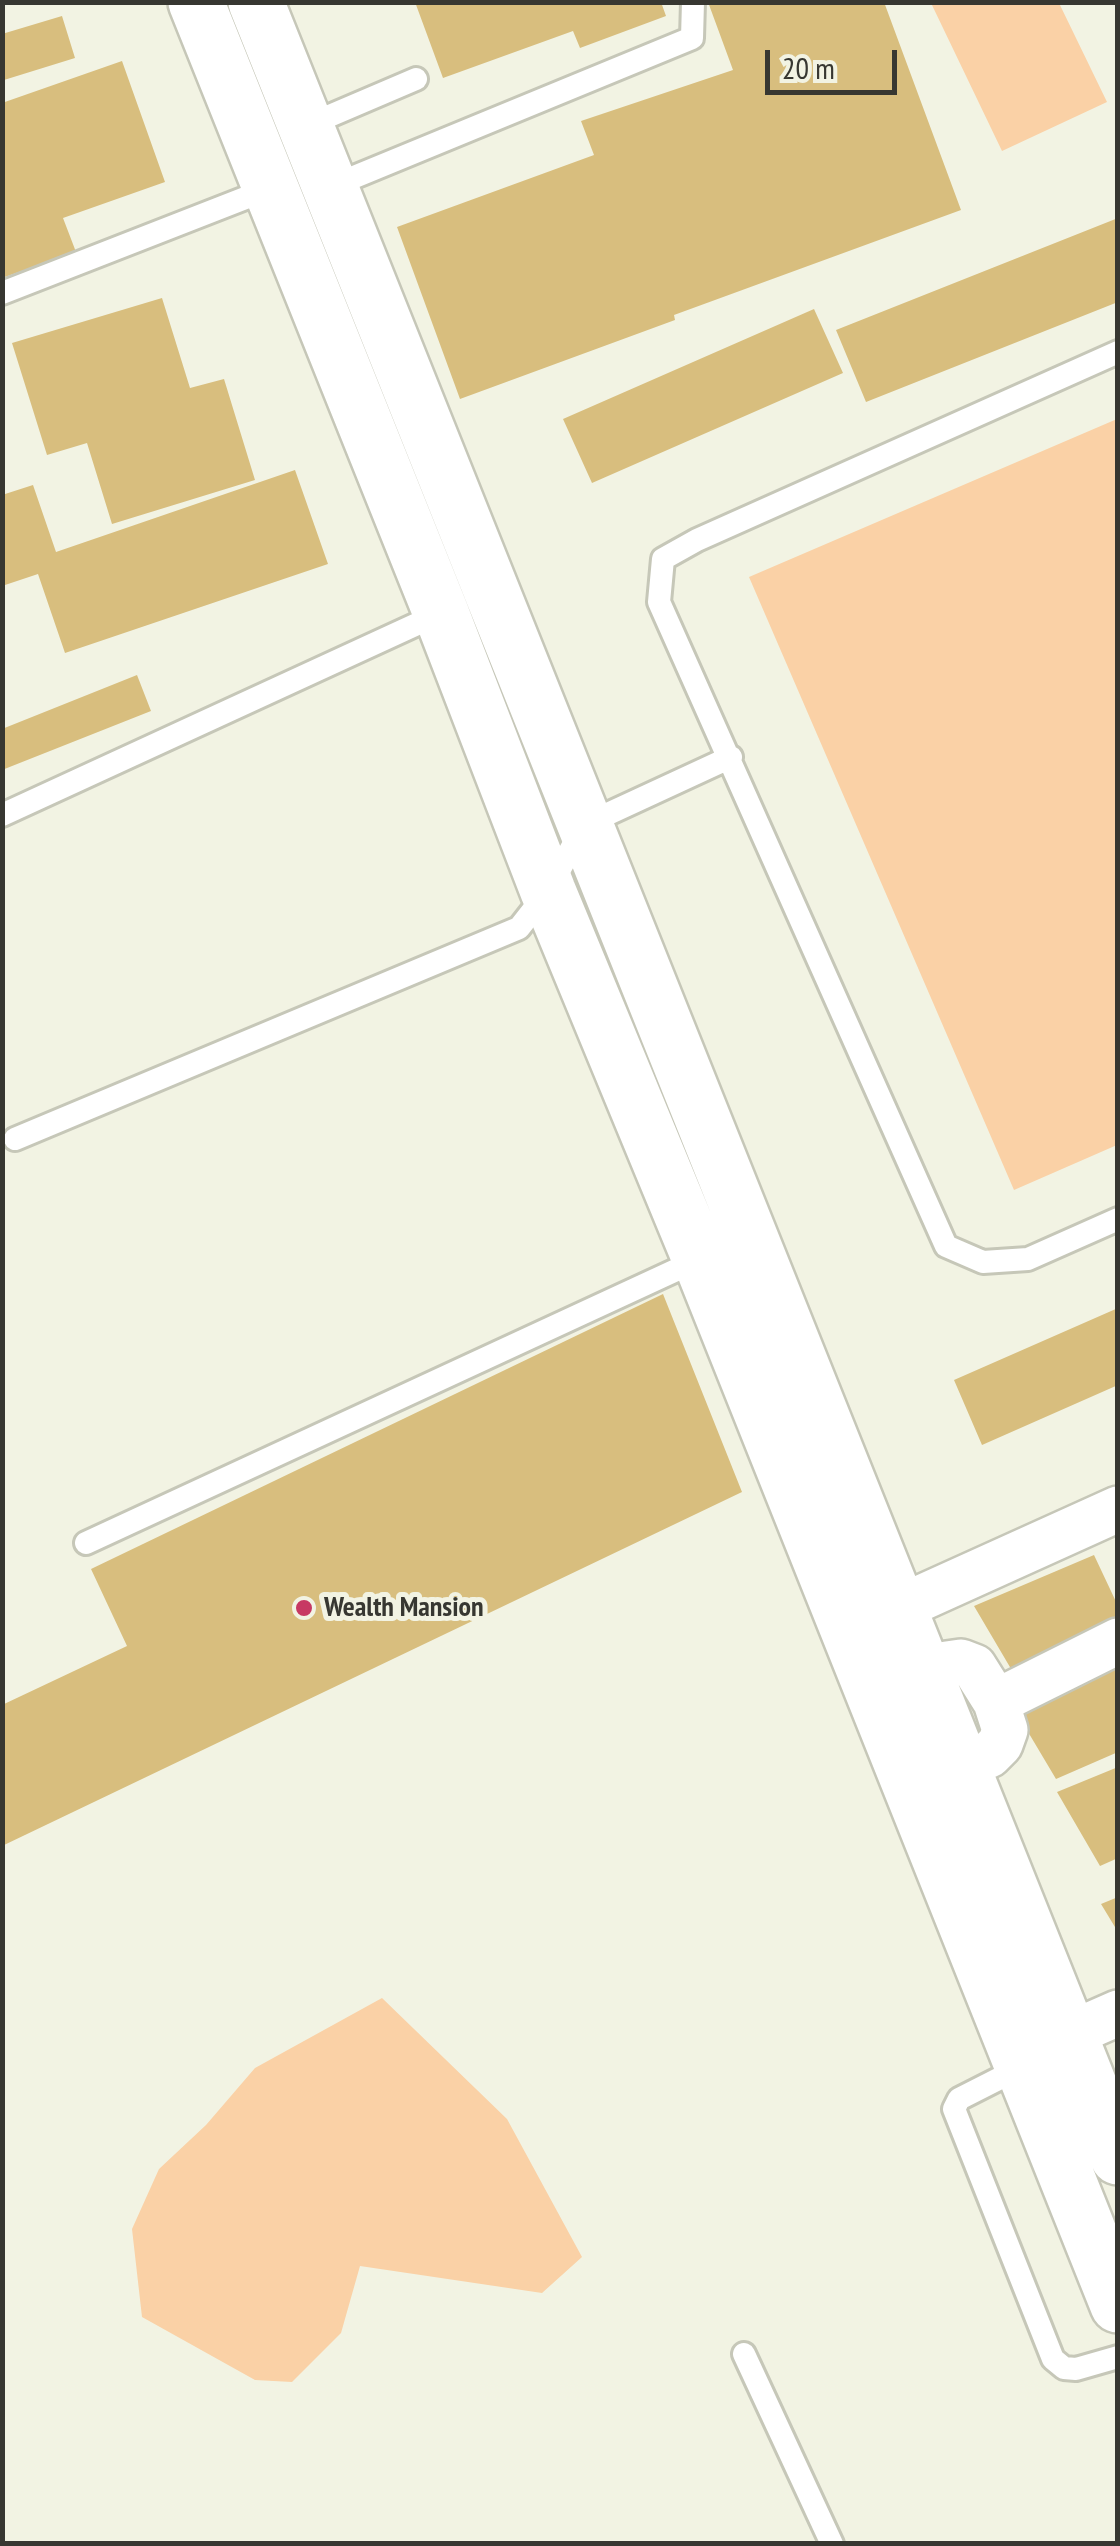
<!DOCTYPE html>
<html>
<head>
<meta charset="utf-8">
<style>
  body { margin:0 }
  #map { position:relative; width:1120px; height:2546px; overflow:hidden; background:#f2f3e3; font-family:"PT Sans Narrow",sans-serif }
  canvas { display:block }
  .frame { position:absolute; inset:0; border:5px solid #373731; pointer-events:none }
  .scale { position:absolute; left:765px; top:50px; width:132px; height:45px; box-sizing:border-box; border:5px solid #373731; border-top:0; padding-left:12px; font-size:30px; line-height:35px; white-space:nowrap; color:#373731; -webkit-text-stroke:8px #f2f3e3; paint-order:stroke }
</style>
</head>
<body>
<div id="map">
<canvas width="1120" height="2546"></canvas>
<div class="frame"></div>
<div class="scale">20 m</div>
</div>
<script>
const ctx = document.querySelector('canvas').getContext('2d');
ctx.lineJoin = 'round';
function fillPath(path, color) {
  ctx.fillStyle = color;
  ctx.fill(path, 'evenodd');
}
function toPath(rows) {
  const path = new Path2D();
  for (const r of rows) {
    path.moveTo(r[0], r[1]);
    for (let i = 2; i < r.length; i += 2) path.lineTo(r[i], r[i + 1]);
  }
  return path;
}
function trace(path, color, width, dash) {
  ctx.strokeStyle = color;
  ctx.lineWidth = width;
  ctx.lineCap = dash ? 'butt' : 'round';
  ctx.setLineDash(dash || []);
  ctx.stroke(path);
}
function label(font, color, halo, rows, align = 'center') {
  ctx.font = font + ' "PT Sans Narrow",sans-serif';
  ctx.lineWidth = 10;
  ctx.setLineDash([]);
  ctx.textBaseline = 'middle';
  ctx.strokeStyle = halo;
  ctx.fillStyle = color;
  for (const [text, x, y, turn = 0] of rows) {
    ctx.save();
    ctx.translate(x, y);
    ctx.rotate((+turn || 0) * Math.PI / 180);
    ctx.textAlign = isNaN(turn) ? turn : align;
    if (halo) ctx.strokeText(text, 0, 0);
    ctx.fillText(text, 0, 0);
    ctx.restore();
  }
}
fillPath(toPath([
  [931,3,1059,3,1107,102,1002,151],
  [1117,419,1117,1145,1014,1190,749,577],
  [382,1998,507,2119,582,2257,542,2293,360,2266,341,2333,292,2382,255,2380,142,2317,132,2229,159,2169,206,2125,255,2068]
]), '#fad1a6');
fillPath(toPath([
  [415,2,661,2,666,16,580,48,573,31,443,78],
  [708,2,884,2,961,210,674,315,675,320,460,399,397,227,594,155,581,121,733,70],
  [62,16,75,58,4,80,2,34],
  [122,61,165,182,63,218,76,252,2,278,2,103],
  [1118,218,1118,302,866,402,836,330],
  [162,298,190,388,224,379,255,480,112,524,87,443,47,455,12,343],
  [814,309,843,373,592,483,563,419],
  [295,470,328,564,65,653,38,574,2,586,2,495,33,485,56,552],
  [137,675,151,711,2,770,2,729],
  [663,1294,742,1492,2,1846,2,1705,127,1646,91,1569],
  [1118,1308,1118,1385,982,1445,954,1380],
  [1094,1555,1118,1606,1118,1634,1017,1679,974,1606],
  [1118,1662,1118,1752,1056,1779,1012,1705],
  [1118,1767,1118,1858,1100,1866,1057,1792],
  [1118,1897,1118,1932,1101,1904]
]), '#d8be7e');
const lane = toPath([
  [306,126,416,79],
  [330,187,692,38,693,2],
  [2,293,271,188],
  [1118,352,697,540,663,559,659,602,946,1246,983,1262,1028,1259,1118,1219],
  [2,815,441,613],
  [15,1139,519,928,548,891,584,825,731,757],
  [86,1543,700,1259],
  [1022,2067,959,2099,954,2109,1053,2359,1064,2368,1076,2369,1118,2357],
  [744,2354,832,2544]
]);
const street = toPath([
  [868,1622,1118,1509],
  [924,1673,947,1664,961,1662,974,1667,996,1702,1005,1730,1000,1744,989,1755,961,1765],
  [996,1702,1118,1641],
  [1068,2035,1118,2013]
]);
const secondary = toPath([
  [196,2,441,613,548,891,700,1259,1118,2305],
  [256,2,1118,2157]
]);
trace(lane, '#c6c7b8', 28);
trace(street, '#c6c7b8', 50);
trace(secondary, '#c6c7b8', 60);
trace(lane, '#fff', 22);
trace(street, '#fff', 45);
trace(secondary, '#fff', 55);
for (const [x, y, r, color] of [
  [304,1608,10,"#c73963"]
]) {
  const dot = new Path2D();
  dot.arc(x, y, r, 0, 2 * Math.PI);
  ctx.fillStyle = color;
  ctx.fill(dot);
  trace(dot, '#f2f3e3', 4);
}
label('bold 28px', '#373731', '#f2f3e3', [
  ["Wealth Mansion",324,1608]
], 'left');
</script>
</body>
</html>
